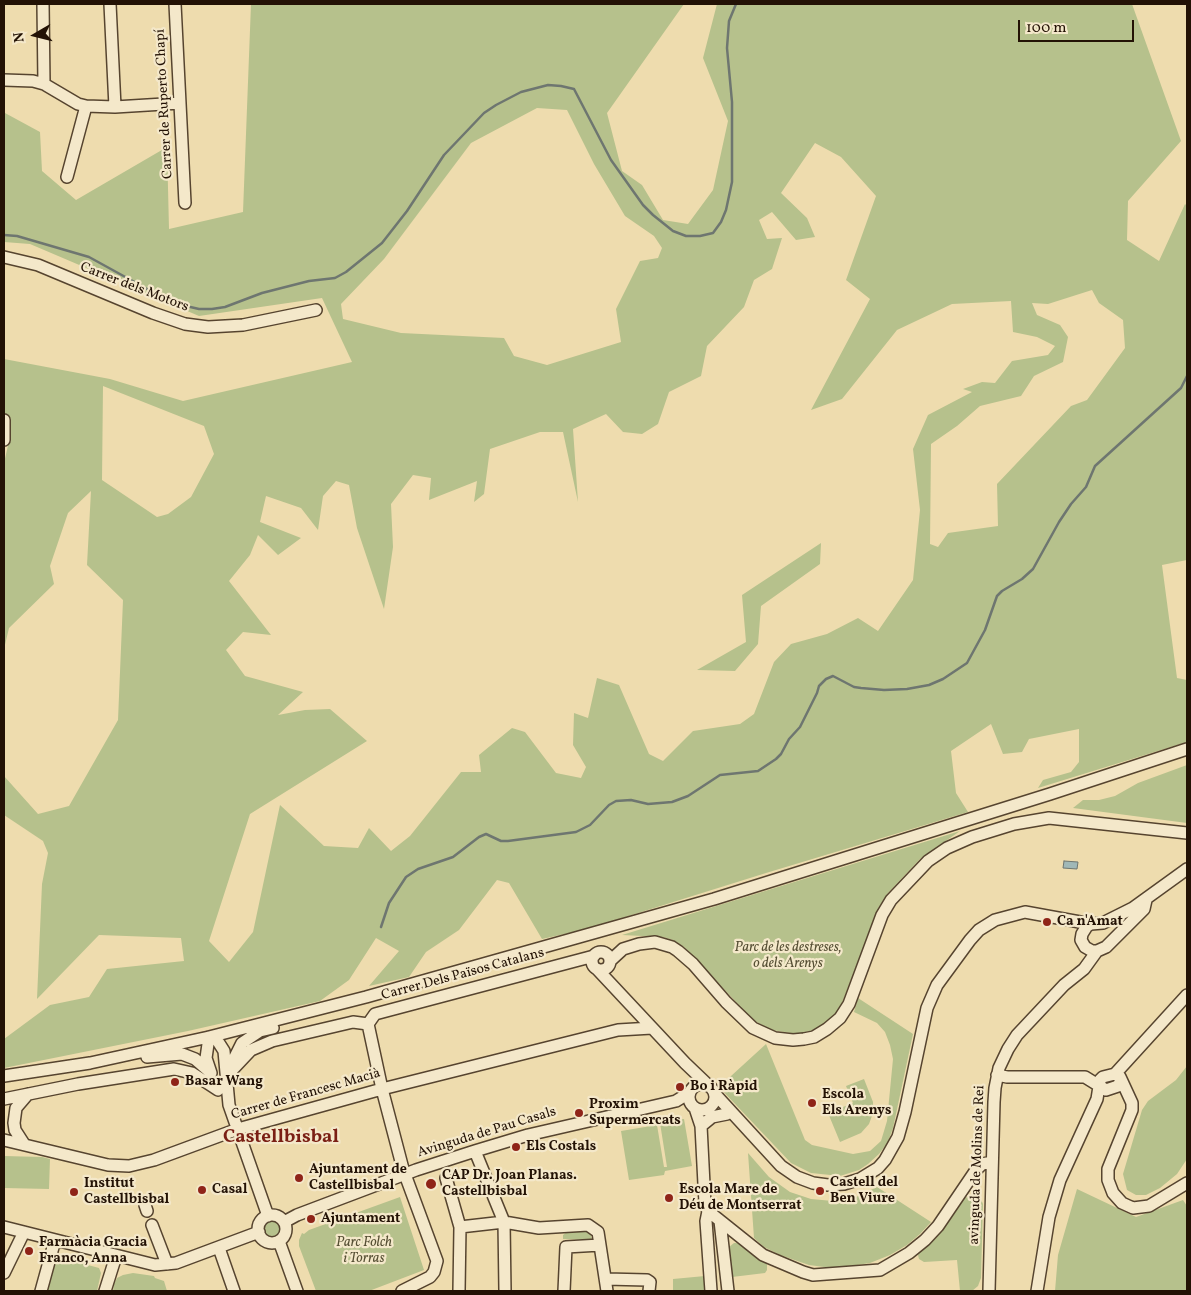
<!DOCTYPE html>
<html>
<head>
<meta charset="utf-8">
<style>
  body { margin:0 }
  #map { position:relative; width:1191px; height:1295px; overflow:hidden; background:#eedcae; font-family:Vollkorn,serif }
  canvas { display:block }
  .frame { position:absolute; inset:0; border:5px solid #231205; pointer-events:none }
  .north { position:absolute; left:10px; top:10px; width:50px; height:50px; -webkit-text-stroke:4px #f4e8ca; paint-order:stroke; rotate:262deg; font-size:14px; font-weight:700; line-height:20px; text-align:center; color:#231205 }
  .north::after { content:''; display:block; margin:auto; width:18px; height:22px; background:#231205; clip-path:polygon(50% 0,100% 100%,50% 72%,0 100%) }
  .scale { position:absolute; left:1018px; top:20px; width:116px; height:22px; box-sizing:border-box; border:2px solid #231205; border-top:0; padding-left:6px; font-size:15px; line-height:18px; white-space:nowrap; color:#231205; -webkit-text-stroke:4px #f4e8ca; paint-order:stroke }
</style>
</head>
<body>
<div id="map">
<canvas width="1191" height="1295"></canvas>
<div class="frame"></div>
<div class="north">N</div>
<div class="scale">100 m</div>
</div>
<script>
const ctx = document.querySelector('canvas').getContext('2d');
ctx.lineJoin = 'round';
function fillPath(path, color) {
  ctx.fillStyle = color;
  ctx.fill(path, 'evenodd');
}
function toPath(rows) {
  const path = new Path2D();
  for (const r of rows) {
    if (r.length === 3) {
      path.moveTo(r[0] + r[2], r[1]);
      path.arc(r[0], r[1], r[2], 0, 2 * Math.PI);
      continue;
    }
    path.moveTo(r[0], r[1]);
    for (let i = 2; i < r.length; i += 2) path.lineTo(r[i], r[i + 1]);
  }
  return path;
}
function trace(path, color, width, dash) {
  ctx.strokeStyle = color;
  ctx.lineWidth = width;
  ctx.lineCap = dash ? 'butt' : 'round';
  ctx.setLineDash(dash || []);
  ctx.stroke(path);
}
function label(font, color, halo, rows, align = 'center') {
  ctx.font = font + ' Vollkorn,serif';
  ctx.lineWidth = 4.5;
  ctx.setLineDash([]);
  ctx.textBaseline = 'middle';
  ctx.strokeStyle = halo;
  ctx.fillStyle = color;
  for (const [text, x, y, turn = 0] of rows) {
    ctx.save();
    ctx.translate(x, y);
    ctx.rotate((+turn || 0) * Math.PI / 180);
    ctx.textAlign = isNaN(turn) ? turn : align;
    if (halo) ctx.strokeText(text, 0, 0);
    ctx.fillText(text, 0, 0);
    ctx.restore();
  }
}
fillPath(toPath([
  [251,4,684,4,607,113,622,171,642,185,663,220,688,224,713,190,728,121,703,58,717,4,1132,4,1181,141,1128,201,1127,240,1159,261,1185,204,1187,206,1187,560,1162,565,1177,678,1187,680,1187,742,1038,788,1043,780,1071,772,1079,762,1079,729,1029,739,1022,752,1003,754,991,724,951,751,956,793,968,812,766,873,587,929,542,939,509,883,497,880,459,930,426,952,409,977,369,986,399,951,376,938,349,980,320,1001,188,1031,4,1068,4,1039,50,1005,89,997,107,969,184,961,181,938,99,935,37,999,42,884,48,853,43,841,4,815,4,776,38,814,69,806,118,720,123,600,87,565,91,491,68,513,50,566,54,584,9,628,4,649,4,463,9,441,4,440,4,359,110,379,183,401,352,362,322,298,199,316,30,244,4,242,4,114,5,113,40,132,42,171,76,200,167,147,169,229,243,212],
  [537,108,567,110,594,164,625,216,654,236,662,248,658,258,640,261,616,309,621,342,547,365,514,356,504,338,401,333,343,319,341,304,384,259,471,143],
  [815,143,841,157,876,196,846,280,870,299,811,410,842,399,897,330,952,304,1011,301,1013,332,1037,337,1055,346,1048,355,1012,361,995,383,982,382,963,389,972,392,928,415,913,449,920,510,913,580,878,631,858,618,827,634,791,644,774,662,754,714,740,724,693,731,663,761,649,754,619,685,597,678,588,718,574,713,573,745,586,767,581,778,556,773,525,732,512,728,479,755,481,772,461,772,410,836,391,851,369,828,358,848,324,846,280,805,253,932,229,962,209,941,250,814,367,741,330,709,305,710,278,715,303,692,245,676,226,650,243,632,271,635,229,581,250,555,258,535,278,555,301,538,260,522,266,496,301,508,318,530,323,496,336,481,349,485,357,528,384,609,393,547,391,504,413,475,431,478,429,500,477,481,474,502,484,494,490,449,540,432,563,432,578,502,573,429,606,414,623,432,642,434,658,424,669,392,701,376,707,346,744,307,754,280,772,269,782,238,767,239,759,220,772,212,796,240,815,237,807,218,781,193],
  [1092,290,1099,303,1123,320,1125,348,1087,400,1071,406,997,484,998,526,948,533,938,547,930,544,931,444,957,426,980,406,1021,396,1034,376,1063,362,1068,337,1060,325,1037,315,1032,303,1048,304],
  [103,386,204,426,214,454,191,497,168,514,157,517,102,480],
  [821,543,820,564,761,606,758,644,735,671,697,670,746,642,742,595],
  [1187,765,1187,823,1073,808,1083,800,1099,800,1115,796,1138,783],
  [960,831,920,859,888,893,879,907,842,1003,836,1013,826,1023,814,1030,798,1034,771,1030,753,1020,684,947,673,940,663,937,622,935],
  [858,998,913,1034,893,1128,888,1142,879,1154,868,1164,859,1170,840,1176,811,1173,791,1163,719,1087,766,1044,805,1140,812,1145,853,1154,870,1151,881,1141,887,1121,893,1059,890,1045,885,1032,877,1023,854,1012],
  [1187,1066,1187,1159,1177,1174,1160,1188,1146,1195,1136,1195,1127,1190,1123,1174,1142,1110,1148,1101,1176,1080],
  [864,1079,873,1102,873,1113,869,1124,861,1133,840,1142,828,1113,853,1103,846,1086],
  [684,1119,692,1166,665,1171,664,1175,629,1180,621,1131,657,1125,664,1167,667,1167,660,1123],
  [748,1153,769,1177,790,1192,811,1199,833,1201,854,1198,877,1187,931,1222,920,1234,907,1245,890,1255,870,1263,844,1267,824,1267,809,1265,780,1255,764,1247,754,1238],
  [4,1156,42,1157,50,1159,49,1189,4,1188],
  [1077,1189,1136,1217,1183,1200,1187,1206,1187,1291,1055,1291,1058,1255],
  [973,1194,980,1197,983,1204,981,1278,978,1286,972,1291,960,1291,957,1260,924,1262,919,1259,918,1255,919,1252,935,1239,945,1227,965,1198],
  [400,1197,424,1270,369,1291,316,1291,299,1246,299,1240,302,1233,304,1234,309,1230],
  [272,1229,9],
  [585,1230,590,1232,592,1240,563,1239,563,1235,567,1232],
  [734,1243,737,1243,767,1264,767,1270,765,1273,732,1277,728,1253,729,1247],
  [62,1258,99,1268,101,1273,97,1291,47,1291,56,1261],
  [133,1273,154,1276,155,1278,164,1281,167,1291,113,1291,114,1284,117,1278,123,1275],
  [705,1276,706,1291,673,1291,673,1279]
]), '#b6c18c');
const water = toPath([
  [1064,861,1078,862,1077,869,1063,868,1064,861]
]);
fillPath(water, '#a0b8b7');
trace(water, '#6e7670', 1);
trace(toPath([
  [4,235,17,236,89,257,149,290,186,306,199,309,212,309,225,307,262,293,309,281,335,278,346,272,382,243,407,211,444,155,484,113,496,105,521,92,548,85,561,86,574,89,611,160,643,205,653,215,673,231,686,236,700,236,713,233,721,222,726,210,732,182,732,102,727,48,729,21,736,4],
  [381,927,389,903,406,877,418,869,453,857,479,837,486,834,501,841,508,841,576,832,590,825,609,805,616,801,631,800,648,804,672,802,688,796,720,775,758,771,776,759,781,754,789,739,800,727,817,693,819,686,826,679,833,676,854,687,861,688,884,690,907,689,929,685,943,679,967,663,985,630,997,596,1002,591,1022,579,1033,569,1059,522,1071,504,1086,487,1095,466,1181,388,1187,376]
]), '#6e7670', 2.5);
const minor = toPath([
  [43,4,44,84],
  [110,4,115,107],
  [175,4,185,203],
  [4,80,33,81,44,84,78,104,86,106,115,107,180,103],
  [67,177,86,106],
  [4,257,38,265,153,313,185,324,208,327,243,325,316,310],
  [4,420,4,440],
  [1146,900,1144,909,1106,947,1097,951,1092,951,1085,947,1081,940,1082,934,1087,926,1091,924,1103,923,1133,908,1187,869],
  [601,961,9],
  [610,961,623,949,639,944,655,942,672,947,678,951,693,964,726,1002,753,1028,775,1038,793,1040,804,1039,814,1037,827,1029,840,1018,849,1004,882,915,891,900,928,861,947,848,972,837,1014,824,1049,818,1187,833],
  [597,969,685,1063,708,1085],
  [368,1024,382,1089,403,1169,437,1261,434,1272,430,1277,402,1291],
  [368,1024,375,1014,594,956],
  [209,1037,217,1040,224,1051,229,1105,268,1216],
  [209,1037,206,1058,211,1073],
  [147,1057,182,1054,195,1059,210,1072],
  [234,1068,251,1050,272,1041,353,1022,368,1024],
  [1115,1074,1120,1077,1132,1103,1132,1110,1108,1169,1108,1180,1113,1193,1122,1203,1133,1208,1149,1206,1187,1183],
  [1115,1074,1187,995],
  [231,1075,234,1059,242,1043,260,1031,273,1028],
  [997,1075,1007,1077,1085,1077,1106,1090,1118,1086,1121,1080],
  [4,1076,90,1063,209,1037,366,997,714,899,1050,794,1187,749],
  [702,1097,13],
  [715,1094,781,1166,797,1177,813,1183,828,1185,844,1184,860,1179,878,1168,885,1160,898,1137,905,1112,927,1008,937,985,970,940,979,930,995,920,1025,912,1091,924],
  [4,1099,78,1084,174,1069,192,1073,218,1090],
  [695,1108,701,1126,705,1204,708,1211,706,1221,711,1291],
  [701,1126,712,1117,727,1114],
  [4,1140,108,1165,129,1166,154,1160,238,1129,382,1089,618,1030,652,1028],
  [24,1144,15,1130,14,1123,16,1108,28,1094],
  [475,1151,504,1222,505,1291],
  [446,1178,460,1227,459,1291],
  [145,1205,147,1211],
  [708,1211,763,1255,803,1272,813,1275,880,1270,909,1253,925,1240,938,1226,976,1170,982,1164,992,1162],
  [272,1229,14],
  [720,1221,728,1291],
  [284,1222,297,1215,416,1170,475,1151,528,1135,676,1101,689,1093],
  [152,1225,167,1264],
  [4,1227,155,1265,176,1263,259,1232],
  [460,1227,504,1222,539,1228,588,1225,598,1232,607,1291],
  [279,1241,297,1291],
  [219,1248,234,1291],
  [4,1273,24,1232],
  [606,1279,647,1280,650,1282,649,1291],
  [41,1291,55,1240],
  [105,1291,116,1256],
  [564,1291,566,1247,600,1245],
  [989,1291,994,1102,995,1088,999,1068,1008,1049,1017,1035,1064,985,1084,969,1097,951],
  [1037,1291,1049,1217,1060,1180,1097,1099,1100,1080,1103,1077,1115,1074]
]);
trace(minor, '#56442f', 14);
trace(minor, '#f4e8ca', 11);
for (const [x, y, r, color] of [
  [1047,922,5,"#8f2418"],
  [175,1082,5,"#8f2418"],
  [680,1087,5,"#8f2418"],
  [812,1103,5,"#8f2418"],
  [579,1113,5,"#8f2418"],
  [516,1147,5,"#8f2418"],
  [299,1178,5,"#8f2418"],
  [431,1184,6,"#8f2418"],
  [202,1190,5,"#8f2418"],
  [820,1191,5,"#8f2418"],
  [74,1192,5,"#8f2418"],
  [669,1198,5,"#8f2418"],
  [311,1219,5,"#8f2418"],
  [29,1251,5,"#8f2418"]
]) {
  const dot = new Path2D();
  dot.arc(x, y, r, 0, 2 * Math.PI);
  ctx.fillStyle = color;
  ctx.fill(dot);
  trace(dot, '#f4e8ca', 2);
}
label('14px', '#231205', '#f4e8ca', [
  ["Carrer de Ruperto Chapí",165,104,-93],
  ["Carrer dels Motors",134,288,21],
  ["Carrer Dels Països Catalans",463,975,-15],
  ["Carrer de Francesc Macià",306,1095,-16],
  ["Avinguda de Pau Casals",487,1133,-17],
  ["avinguda de Molins de Rei",978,1165,-88]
]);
label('bold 14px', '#231205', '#f4e8ca', [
  ["Ca n'Amat",1057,922],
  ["Basar Wang",185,1082],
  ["Bo i Ràpid",690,1087],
  ["Escola",822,1095],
  ["Els Arenys",822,1111],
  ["Proxim",589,1105],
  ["Supermercats",589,1121],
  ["Els Costals",526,1147],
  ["Ajuntament de",309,1170],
  ["Castellbisbal",309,1186],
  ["CAP Dr. Joan Planas.",442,1176],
  ["Castellbisbal",442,1192],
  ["Castell del",830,1183],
  ["Ben Viure",830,1199],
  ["Institut",84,1184],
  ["Castellbisbal",84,1200],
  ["Casal",212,1190],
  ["Escola Mare de",679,1190],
  ["Déu de Montserrat",679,1206],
  ["Ajuntament",321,1219],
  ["Farmàcia Gracia",39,1243],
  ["Franco, Anna",39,1259]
], 'left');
label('italic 14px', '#564f34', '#f4e8ca', [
  ["Parc de les destreses,",788,948],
  ["o dels Arenys",788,964],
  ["Parc Folch",364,1243],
  ["i Torras",364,1259]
]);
label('bold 19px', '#7a1f14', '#f4e8ca', [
  ["Castellbisbal",281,1139]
]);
</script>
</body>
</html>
